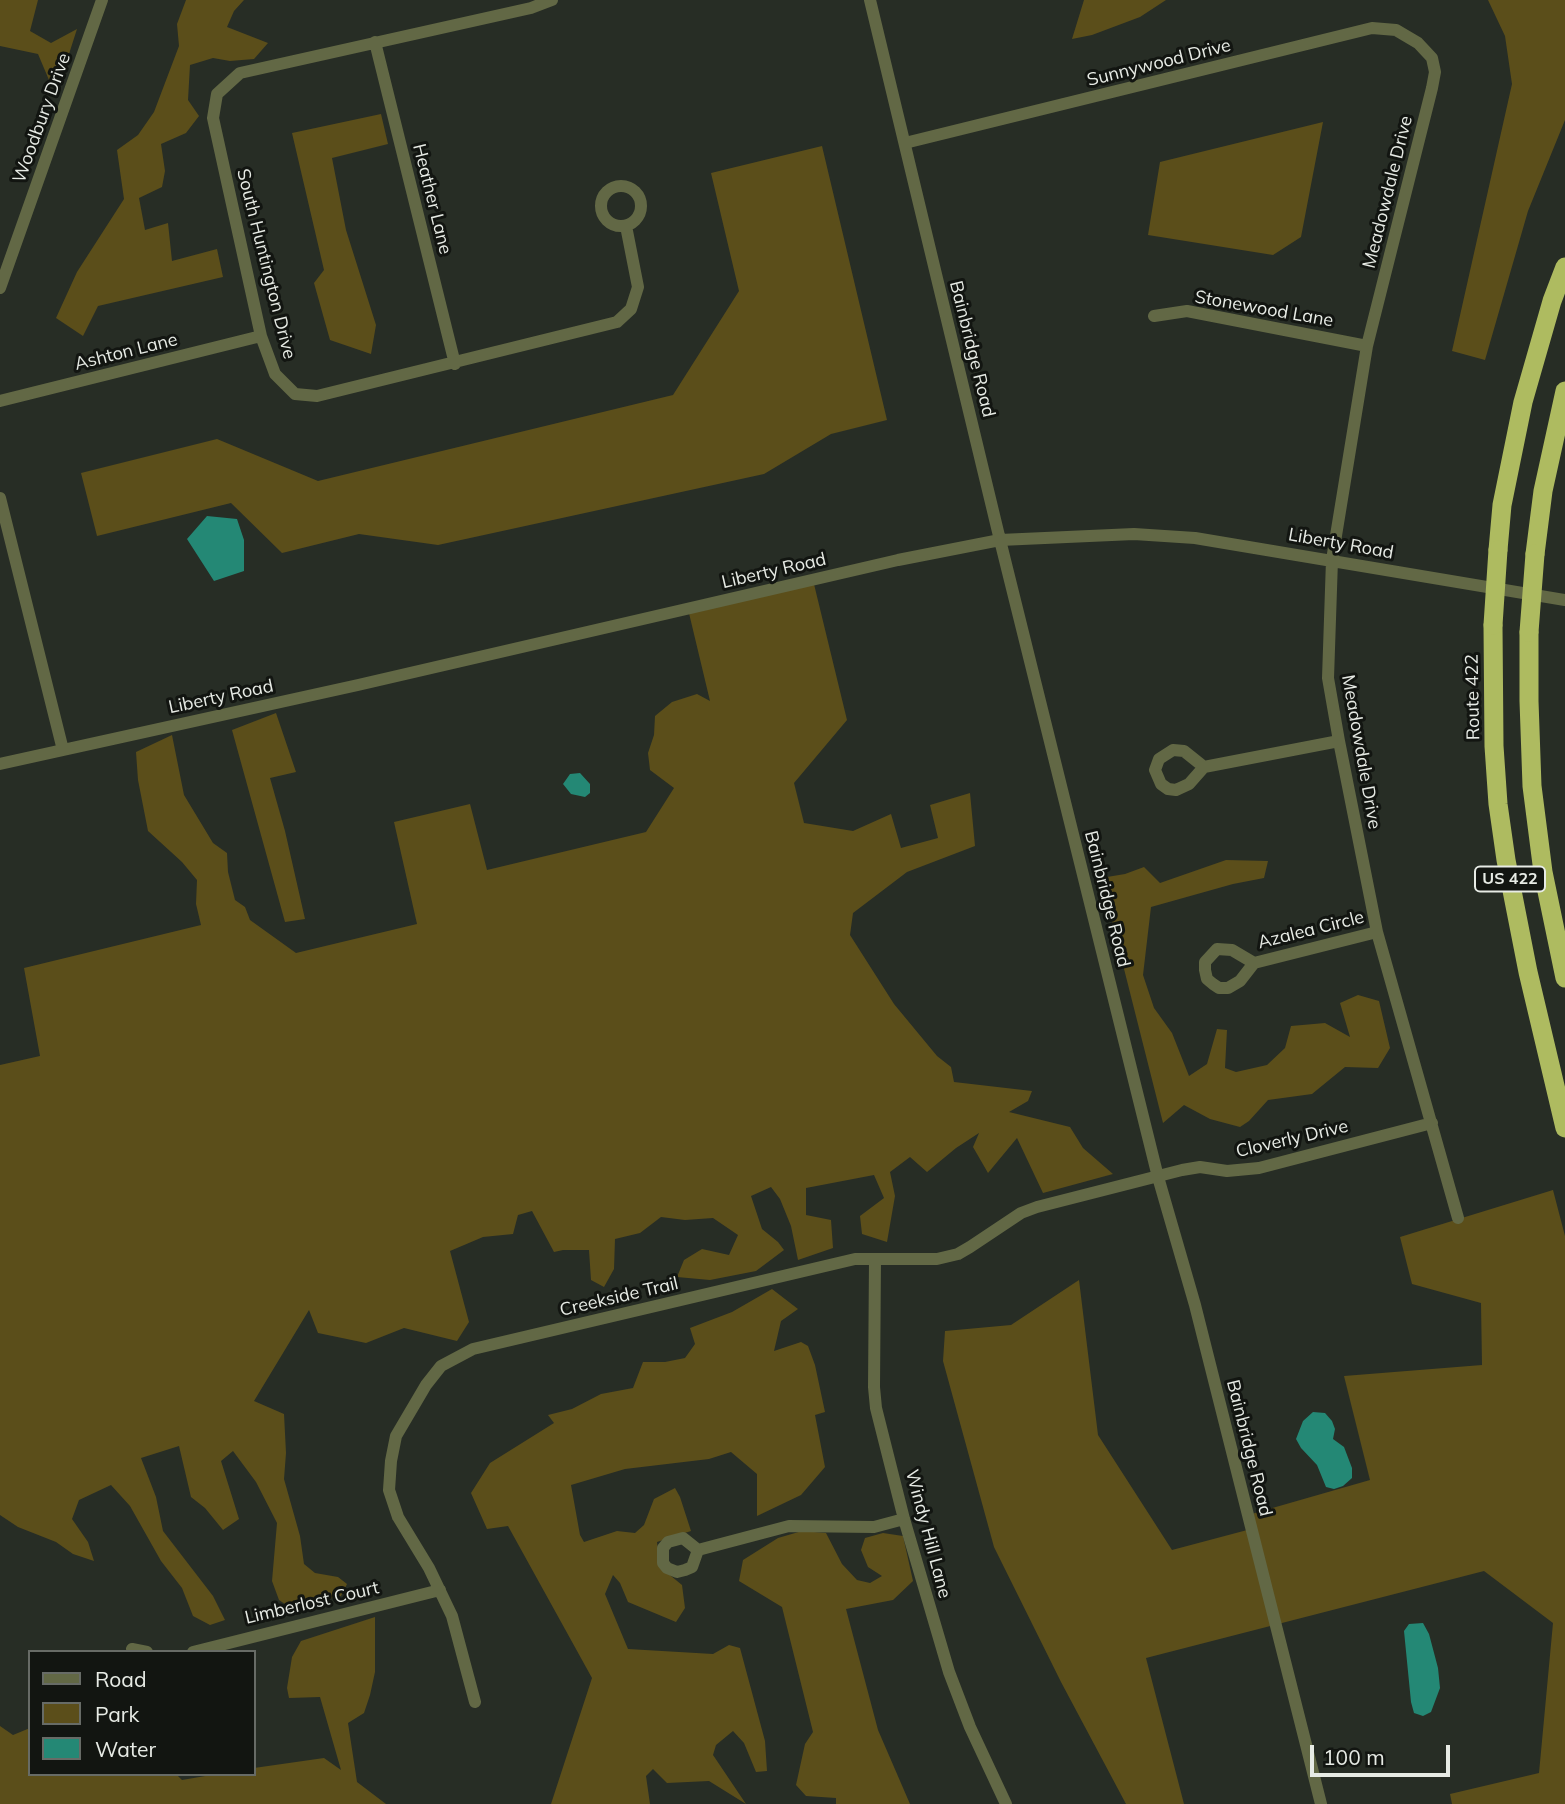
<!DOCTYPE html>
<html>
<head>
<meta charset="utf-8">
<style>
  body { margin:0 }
  #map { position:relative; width:1565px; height:1804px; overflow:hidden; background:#272d25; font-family:Mulish,sans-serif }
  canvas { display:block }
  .legend { position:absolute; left:28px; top:1650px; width:228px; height:126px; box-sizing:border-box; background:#121511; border:2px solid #676b66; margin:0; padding:9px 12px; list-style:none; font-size:21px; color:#e7ebe5 }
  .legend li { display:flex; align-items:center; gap:14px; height:35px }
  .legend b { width:35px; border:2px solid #676b66 }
  .scale { position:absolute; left:1310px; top:1745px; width:140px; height:32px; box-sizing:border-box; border:4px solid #e7ebe5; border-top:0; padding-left:9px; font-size:21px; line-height:24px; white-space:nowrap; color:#e7ebe5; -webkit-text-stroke:5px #121511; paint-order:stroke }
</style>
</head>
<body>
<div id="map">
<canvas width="1565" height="1804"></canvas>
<ul class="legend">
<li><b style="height:9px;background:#626845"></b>Road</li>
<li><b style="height:19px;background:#5b4e1a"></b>Park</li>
<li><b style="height:19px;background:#248875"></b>Water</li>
</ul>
<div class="scale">100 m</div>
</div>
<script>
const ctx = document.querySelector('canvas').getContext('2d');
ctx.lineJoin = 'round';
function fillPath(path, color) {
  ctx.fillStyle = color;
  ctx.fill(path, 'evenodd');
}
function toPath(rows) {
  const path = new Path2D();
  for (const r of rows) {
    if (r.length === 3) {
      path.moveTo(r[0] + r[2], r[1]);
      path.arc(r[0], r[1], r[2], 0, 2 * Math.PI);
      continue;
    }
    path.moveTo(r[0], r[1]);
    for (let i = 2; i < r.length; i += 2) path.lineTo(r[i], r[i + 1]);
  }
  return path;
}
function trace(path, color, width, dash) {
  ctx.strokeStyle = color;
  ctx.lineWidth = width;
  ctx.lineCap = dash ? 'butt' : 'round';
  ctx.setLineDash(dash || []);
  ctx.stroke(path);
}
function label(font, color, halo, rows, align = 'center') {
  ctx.font = font + ' Mulish,sans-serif';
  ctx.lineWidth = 6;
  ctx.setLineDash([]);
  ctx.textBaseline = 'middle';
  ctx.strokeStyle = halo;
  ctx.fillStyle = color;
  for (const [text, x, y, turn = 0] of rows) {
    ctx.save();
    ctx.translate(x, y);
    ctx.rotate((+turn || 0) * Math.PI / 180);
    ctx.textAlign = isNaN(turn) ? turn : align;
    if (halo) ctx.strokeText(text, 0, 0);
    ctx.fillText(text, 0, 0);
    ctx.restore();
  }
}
fillPath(toPath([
  [0,0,38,0,30,31,51,43,77,29,60,82,49,80,38,54,0,46],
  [186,0,244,0,234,11,227,27,268,43,254,59,230,61,213,58,190,65,188,100,199,116,186,133,161,144,165,171,162,187,139,198,145,230,168,223,172,261,217,249,223,277,98,306,83,336,56,318,77,272,124,199,117,150,138,135,154,112,179,46,177,24],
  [1084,0,1166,0,1140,17,1092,35,1072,39],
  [1488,0,1565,0,1565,120,1528,211,1485,360,1452,351,1512,84,1505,36],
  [381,114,388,144,332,158,346,230,376,325,371,354,330,340,314,283,324,270,292,133],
  [1323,122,1301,237,1273,255,1148,235,1160,162],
  [822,146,887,420,831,434,764,474,438,545,359,534,282,553,231,503,97,536,81,473,217,439,318,481,673,395,739,291,711,173],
  [813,580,847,720,794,783,804,823,853,831,891,814,901,848,938,838,930,805,970,793,975,846,907,872,853,913,850,935,894,1004,937,1056,951,1067,954,1082,1032,1091,1028,1101,1009,1112,1070,1127,1083,1148,1113,1174,1043,1193,1017,1138,988,1173,973,1147,979,1133,956,1148,927,1172,910,1157,890,1172,895,1196,887,1242,862,1234,860,1216,884,1198,874,1175,806,1188,806,1215,831,1220,833,1248,798,1260,791,1226,780,1199,771,1187,751,1196,762,1229,778,1242,784,1250,756,1271,710,1280,677,1277,684,1260,702,1249,729,1255,738,1235,713,1218,685,1220,661,1217,640,1233,615,1239,614,1269,604,1287,591,1280,589,1250,563,1250,554,1252,532,1211,518,1215,513,1234,483,1237,450,1251,469,1322,457,1341,404,1328,366,1343,318,1333,309,1310,254,1401,284,1414,286,1453,284,1479,300,1536,304,1564,315,1573,338,1577,347,1584,341,1596,319,1601,308,1607,292,1609,279,1600,272,1581,277,1523,256,1482,233,1451,221,1461,239,1519,223,1530,205,1508,191,1497,179,1446,141,1458,156,1497,163,1531,213,1596,225,1620,210,1625,193,1616,182,1588,161,1561,130,1506,111,1485,79,1500,72,1519,88,1542,94,1561,73,1554,56,1542,18,1527,0,1515,0,1065,40,1056,24,968,201,925,196,904,197,880,182,862,148,831,138,780,136,752,172,735,184,795,213,843,227,853,228,872,235,900,245,907,250,920,296,953,417,924,394,822,470,804,487,870,646,832,674,788,650,770,648,753,654,735,655,716,672,702,697,694,710,701,688,609],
  [276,713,296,772,270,778,285,831,305,919,285,922,232,730],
  [1226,860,1268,861,1264,878,1233,884,1151,907,1143,975,1154,1008,1172,1033,1189,1076,1207,1064,1217,1029,1227,1030,1225,1068,1236,1072,1267,1065,1285,1048,1291,1026,1325,1023,1350,1037,1340,1003,1358,995,1379,1001,1390,1048,1378,1068,1345,1067,1312,1094,1268,1100,1249,1121,1240,1127,1210,1119,1184,1105,1163,1123,1101,878,1125,874,1144,867,1160,883],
  [1553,1190,1565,1236,1565,1804,1452,1804,1450,1794,1539,1773,1553,1623,1484,1571,1146,1658,1184,1804,1126,1804,1061,1682,994,1547,943,1361,945,1331,1011,1325,1079,1280,1098,1435,1172,1550,1251,1529,1248,1515,1370,1480,1344,1376,1482,1365,1481,1303,1412,1284,1400,1237],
  [772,1289,798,1309,781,1321,774,1351,801,1342,808,1346,815,1365,825,1412,815,1415,825,1467,801,1495,757,1516,757,1474,731,1452,709,1459,625,1469,571,1485,580,1535,584,1542,617,1531,635,1533,644,1525,654,1499,675,1488,680,1497,691,1531,657,1542,660,1567,682,1585,685,1608,676,1622,628,1602,620,1583,613,1575,605,1594,628,1649,713,1654,729,1645,740,1648,765,1741,767,1771,756,1772,744,1743,733,1731,716,1745,713,1755,746,1804,709,1781,667,1783,653,1769,646,1776,650,1804,551,1804,592,1678,508,1526,487,1529,471,1493,490,1463,554,1423,548,1415,572,1409,601,1394,633,1388,643,1362,665,1362,685,1358,695,1344,690,1328,732,1312],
  [802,1531,826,1533,842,1564,857,1580,870,1583,882,1576,868,1567,861,1550,865,1538,883,1533,903,1536,913,1581,893,1600,846,1609,878,1730,910,1804,836,1804,836,1798,806,1796,796,1785,805,1744,813,1732,782,1607,739,1581,743,1560,778,1538],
  [375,1617,375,1672,370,1695,364,1713,348,1723,357,1782,386,1804,0,1804,0,1726,13,1735,30,1728,30,1774,176,1774,182,1780,217,1774,254,1774,254,1768,324,1758,341,1770,320,1697,289,1698,287,1688,292,1657,301,1641]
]), '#5b4e1a');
fillPath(toPath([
  [207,516,237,519,244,540,244,571,214,581,187,539],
  [580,773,590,784,590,793,585,797,571,794,563,784,570,774],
  [1313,1412,1325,1413,1332,1421,1335,1429,1333,1439,1344,1447,1352,1468,1352,1478,1343,1486,1334,1489,1326,1487,1317,1465,1301,1448,1296,1439,1303,1421],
  [1423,1623,1429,1634,1438,1668,1440,1688,1431,1712,1423,1716,1414,1713,1411,1702,1404,1631,1409,1624]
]), '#248875');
trace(toPath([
  [552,0,531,8,240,73,217,94,213,118,261,336,275,374,295,394,317,396,617,322,631,309,638,287,626,226],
  [870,0,1000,540,1158,1177,1195,1305,1321,1804],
  [375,42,455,364],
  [905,143,1372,28,1396,30,1418,43,1432,58,1435,72,1432,88,1367,346,1332,560,1328,678,1339,741,1377,932,1458,1218],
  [621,206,20],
  [0,288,102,0],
  [1154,316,1187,311,1367,346],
  [0,401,261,336],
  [0,498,63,750],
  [0,764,358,685,898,560,1000,540,1134,534,1195,538,1565,600],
  [1204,767,1189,784,1176,790,1168,789,1161,784,1155,770,1159,759,1173,750,1184,751,1204,767,1339,741],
  [1254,963,1240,981,1228,988,1219,988,1213,984,1207,979,1205,970,1205,962,1217,949,1232,950,1254,963,1377,932],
  [875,1260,874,1387,876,1408,904,1519,949,1672,970,1727,1006,1804],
  [698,1550,683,1538,668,1542,663,1548,663,1563,667,1568,677,1572,685,1570,692,1567,698,1550,789,1526,874,1527,904,1519],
  [132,1649,147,1652],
  [193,1652,440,1590],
  [475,1702,452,1616,429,1568,398,1517,389,1490,391,1461,396,1436,426,1385,441,1366,473,1349,855,1259,937,1259,958,1254,970,1247,1021,1213,1037,1207,1182,1170,1200,1167,1227,1171,1259,1168,1432,1123]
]), '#626845', 12);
trace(toPath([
  [1498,550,1502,505,1523,402,1552,301,1565,267],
  [1535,554,1543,491,1565,391],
  [1493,625,1494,746,1498,804,1506,860,1528,972,1565,1128],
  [1529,632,1529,701,1532,786,1543,872,1565,978]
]), '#aebb60', 19);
trace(toPath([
  [1493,625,1498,550],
  [1529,632,1535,554]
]), '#aebb60', 19);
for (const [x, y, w] of [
  [1510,879,70]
]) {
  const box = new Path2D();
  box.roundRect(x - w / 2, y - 12.5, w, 25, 5);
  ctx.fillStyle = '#121511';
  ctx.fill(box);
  trace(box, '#e7ebe5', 2);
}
label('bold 16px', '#e7ebe5', null, [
  ["US 422",1510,879]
]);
label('18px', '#e7ebe5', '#121511', [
  ["Sunnywood Drive",1159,63,-14],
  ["Woodbury Drive",42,118,-70],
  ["Meadowdale Drive",1388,192,-76],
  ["Heather Lane",432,199,76],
  ["South Huntington Drive",266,264,76],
  ["Stonewood Lane",1264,309,10],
  ["Bainbridge Road",972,349,76],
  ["Ashton Lane",126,352,-14],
  ["Liberty Road",1341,544,10],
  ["Liberty Road",774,571,-13],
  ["Liberty Road",221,697,-12],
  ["Route 422",1473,697,-91],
  ["Meadowdale Drive",1361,752,80],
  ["Bainbridge Road",1107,899,76],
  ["Azalea Circle",1311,930,-14],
  ["Cloverly Drive",1292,1139,-13],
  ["Creekside Trail",619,1297,-13],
  ["Bainbridge Road",1249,1448,76],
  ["Windy Hill Lane",928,1534,75],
  ["Limberlost Court",312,1603,-13]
]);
</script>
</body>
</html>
